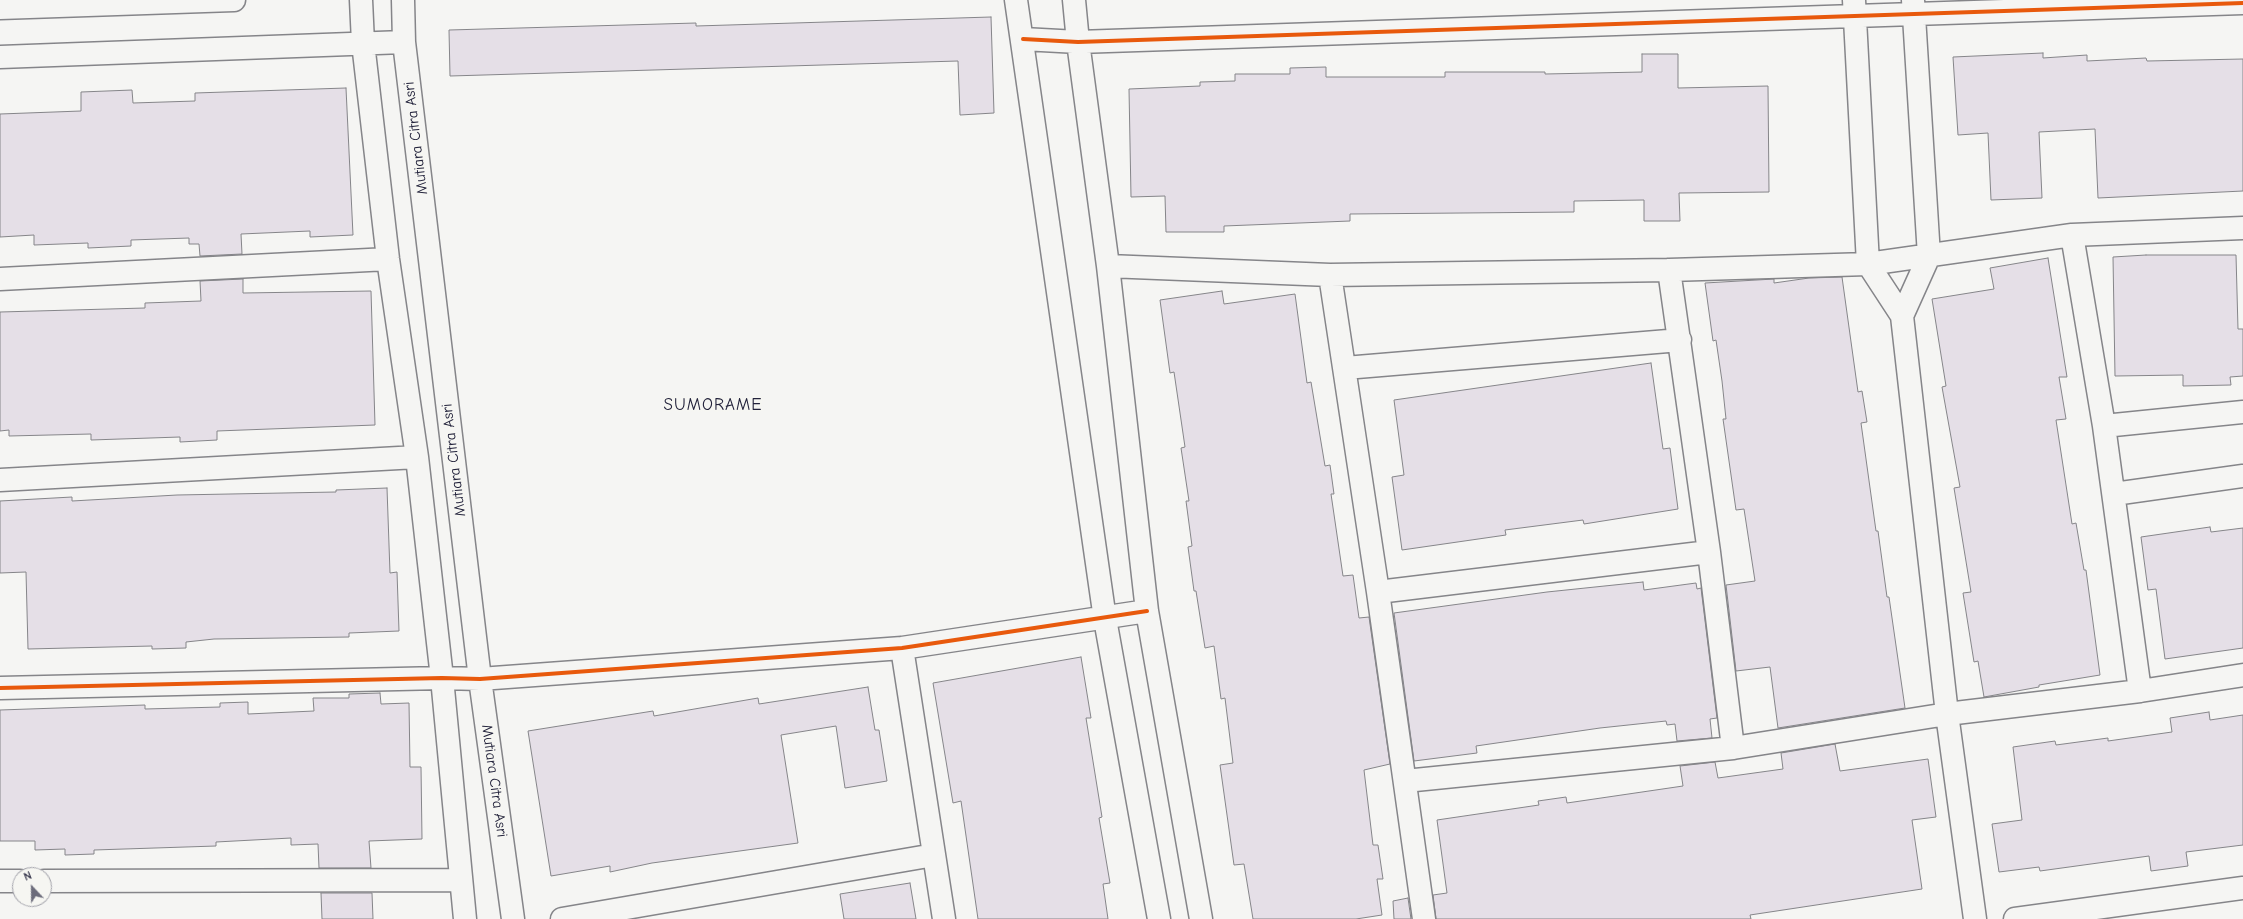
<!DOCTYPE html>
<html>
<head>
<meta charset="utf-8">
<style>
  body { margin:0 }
  #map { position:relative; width:2243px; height:919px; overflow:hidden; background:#f5f5f3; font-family:"Comic Neue",sans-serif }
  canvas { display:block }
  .north { position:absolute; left:12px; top:867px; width:40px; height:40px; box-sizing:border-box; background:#f6f6f2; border:1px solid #a1a1a9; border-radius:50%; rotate:338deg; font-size:11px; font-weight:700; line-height:16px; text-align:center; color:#22223b }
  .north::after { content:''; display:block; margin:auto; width:14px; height:18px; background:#6c6c7b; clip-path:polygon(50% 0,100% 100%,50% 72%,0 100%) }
</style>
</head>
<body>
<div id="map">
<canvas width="2243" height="919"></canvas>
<div class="north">N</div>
</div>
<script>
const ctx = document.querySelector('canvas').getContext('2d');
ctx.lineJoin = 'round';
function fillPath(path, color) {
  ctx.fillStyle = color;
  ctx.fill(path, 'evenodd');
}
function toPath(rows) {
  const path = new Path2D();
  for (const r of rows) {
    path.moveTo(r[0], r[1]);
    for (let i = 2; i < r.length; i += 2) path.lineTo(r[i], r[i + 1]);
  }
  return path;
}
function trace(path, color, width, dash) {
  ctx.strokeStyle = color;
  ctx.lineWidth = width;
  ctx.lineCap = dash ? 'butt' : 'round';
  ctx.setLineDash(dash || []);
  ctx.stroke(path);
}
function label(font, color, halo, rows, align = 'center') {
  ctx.font = font + ' "Comic Neue",sans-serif';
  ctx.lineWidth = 4;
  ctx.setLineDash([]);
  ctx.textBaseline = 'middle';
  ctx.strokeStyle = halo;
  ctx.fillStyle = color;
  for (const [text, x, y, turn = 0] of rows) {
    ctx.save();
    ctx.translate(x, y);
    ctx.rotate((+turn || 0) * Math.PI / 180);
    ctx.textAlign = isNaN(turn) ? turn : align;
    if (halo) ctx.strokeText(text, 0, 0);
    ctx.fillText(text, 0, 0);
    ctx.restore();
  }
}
const building = toPath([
  [991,17,994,113,960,115,958,61,450,76,449,30,696,23,696,26,991,17],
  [2043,53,2043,58,2087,55,2087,61,2146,58,2147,61,2243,59,2243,191,2098,198,2095,129,2039,132,2042,198,1991,200,1988,133,1958,135,1953,57,2043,53],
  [1642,54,1678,54,1678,88,1768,86,1769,192,1679,193,1680,221,1644,221,1644,200,1574,201,1574,212,1350,214,1350,221,1224,226,1224,232,1166,232,1165,196,1131,197,1129,89,1200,86,1200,82,1235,81,1235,74,1290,74,1290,68,1326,67,1326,77,1445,77,1445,72,1545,72,1545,74,1642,72,1642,54],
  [346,88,353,235,310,237,310,231,241,234,242,254,200,256,199,244,189,244,189,238,131,240,131,246,88,248,88,243,34,245,34,235,0,237,0,114,81,111,81,92,132,90,133,103,195,101,195,93,346,88],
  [2146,255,2236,255,2238,329,2243,329,2243,376,2230,377,2231,385,2183,386,2183,375,2115,376,2113,257,2146,255],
  [2048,258,2067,377,2059,377,2066,419,2056,420,2072,524,2076,523,2084,570,2086,570,2100,675,2039,685,2039,687,1984,697,1978,661,1974,662,1963,593,1971,592,1954,488,1960,487,1942,387,1946,386,1932,299,1994,289,1990,268,2048,258],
  [1842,277,1858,392,1862,391,1867,422,1861,423,1876,531,1878,531,1887,597,1889,597,1905,708,1778,728,1770,667,1736,671,1726,585,1755,581,1744,509,1736,510,1723,419,1726,419,1722,381,1716,340,1713,341,1705,283,1774,279,1774,283,1809,278,1842,277],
  [243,279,243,293,371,291,375,425,217,431,217,440,180,442,180,437,91,440,91,434,9,436,9,430,0,431,0,312,145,308,145,303,201,301,200,281,243,279],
  [1222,291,1224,304,1295,294,1307,383,1311,382,1325,466,1330,465,1334,494,1331,494,1343,576,1353,575,1359,618,1369,617,1390,764,1364,770,1373,845,1378,845,1383,879,1377,879,1382,915,1356,919,1253,919,1244,864,1234,865,1220,765,1233,763,1225,698,1221,699,1214,646,1205,648,1196,591,1194,591,1188,547,1192,546,1186,501,1189,501,1181,448,1185,447,1174,372,1170,373,1160,300,1222,291],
  [1651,363,1663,449,1670,448,1678,509,1584,524,1583,520,1505,530,1506,535,1402,550,1392,477,1404,475,1394,400,1651,363],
  [387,488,390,573,397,572,399,631,349,633,349,637,214,639,186,642,186,648,152,649,152,646,28,649,26,572,0,573,0,501,72,497,72,501,177,495,336,492,336,490,387,488],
  [2210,527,2211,532,2243,528,2243,648,2165,659,2156,589,2148,590,2141,537,2210,527],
  [1643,582,1644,590,1696,583,1697,589,1701,588,1717,718,1710,719,1712,738,1677,741,1675,724,1667,725,1666,721,1600,728,1476,746,1477,753,1414,761,1394,613,1547,592,1643,582],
  [1081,657,1091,718,1086,718,1102,817,1099,818,1110,883,1103,884,1108,919,978,919,961,801,953,803,933,683,1081,657],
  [868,687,875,730,879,730,887,781,845,788,836,726,781,735,798,843,652,863,610,872,610,866,551,876,528,731,653,711,654,716,758,698,759,704,868,687],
  [380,693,381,704,409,703,410,767,421,767,422,839,369,841,371,868,319,868,318,844,291,845,291,838,216,842,216,846,94,850,94,854,65,855,65,849,35,850,35,841,0,841,0,710,145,705,145,709,220,707,220,703,248,702,248,714,314,711,313,698,349,698,349,694,380,693],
  [2209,712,2210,720,2243,715,2243,845,2186,852,2188,866,2151,871,2149,856,2040,871,2039,867,1999,872,1992,824,2022,820,2013,747,2055,741,2056,745,2108,738,2108,741,2172,732,2170,718,2209,712],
  [1835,744,1840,771,1928,759,1936,817,1912,820,1922,889,1750,915,1751,919,1436,919,1433,895,1447,893,1437,820,1539,805,1538,801,1566,797,1567,803,1683,786,1680,766,1715,762,1718,778,1783,769,1781,753,1835,744],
  [910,883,916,919,844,919,840,894,910,883],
  [321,893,372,893,373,919,322,919,321,893],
  [1408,898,1411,919,1394,919,1393,901,1408,898]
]);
fillPath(building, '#e5dfe7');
trace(building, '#858589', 1);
const minor = toPath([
  [361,0,363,43,388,259,417,457,442,678,465,919],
  [403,0,404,42,480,679,513,919],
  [1016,0,1105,619,1159,919],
  [1074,0,1078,42,1108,266,1147,611,1201,919],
  [1854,0,1868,264,1902,316,1947,714,1975,919],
  [1023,39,1078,42,2243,3],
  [0,57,404,42],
  [2072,235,2104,426,2140,691],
  [1108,266,1330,275,1669,270,1868,264,2072,235,2243,228],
  [1669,270,1709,552,1733,748],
  [1330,275,1378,592,1424,919],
  [0,279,388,259],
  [1902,316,1929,256,1913,0],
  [1345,368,1680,340],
  [2104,426,2243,412],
  [0,480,417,457],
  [2114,494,2243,476],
  [1378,592,1709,552],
  [902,648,944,919],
  [0,688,442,678,480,679,902,648,1147,611],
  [1405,781,1733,748,1947,714,2140,691,2243,675],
  [0,881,20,881],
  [44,881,461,880],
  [562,919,934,855],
  [2015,919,2243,888]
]);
const tertiary = toPath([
  [0,8,234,0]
]);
trace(minor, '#858589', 25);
trace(tertiary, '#858589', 25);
trace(minor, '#f5f5f3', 22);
trace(tertiary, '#f5f5f3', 22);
trace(toPath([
  [1023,39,1078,42,2243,3],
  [0,688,442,678,480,679,902,648,1147,611]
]), '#e8590c', 4);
label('15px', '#22223b', '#f6f6f2', [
  ["Mutiara Citra Asri",416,138,-97],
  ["Mutiara Citra Asri",454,460,-97],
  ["Mutiara Citra Asri",494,781,82]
]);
ctx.letterSpacing = '1px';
label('17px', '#22223b', '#f6f6f2', [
  ["SUMORAME",713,405]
]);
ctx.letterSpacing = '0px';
</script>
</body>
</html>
